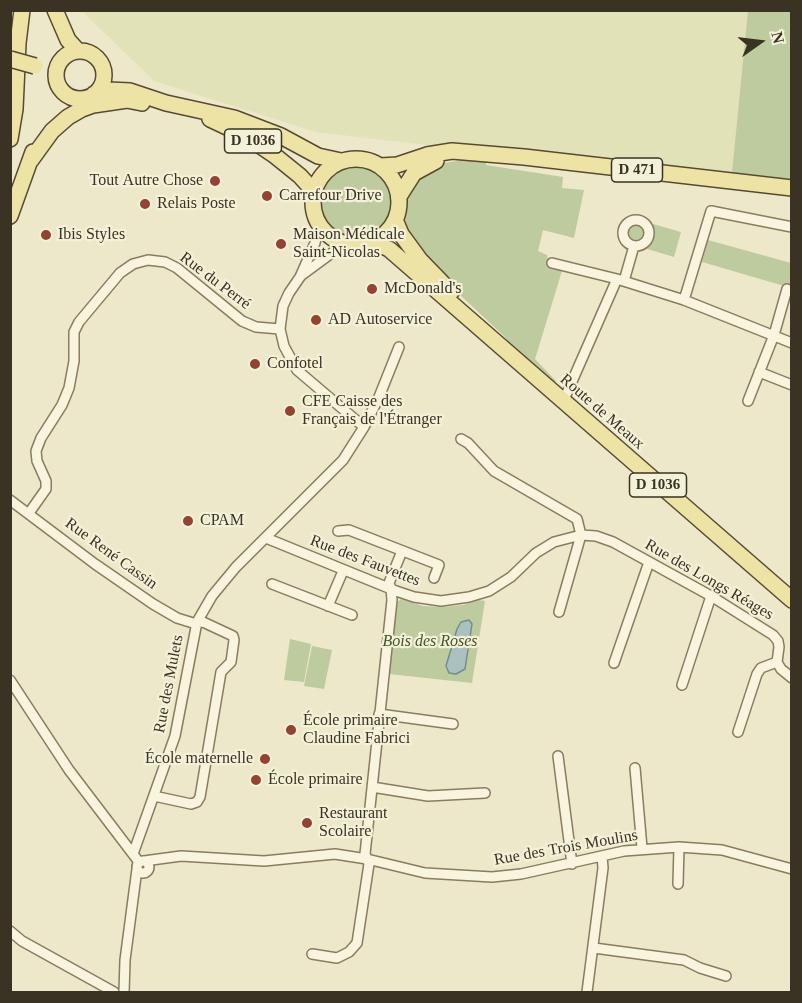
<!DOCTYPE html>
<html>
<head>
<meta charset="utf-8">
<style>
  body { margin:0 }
  #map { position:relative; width:802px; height:1003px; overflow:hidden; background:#ede8ca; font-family:"Times New Roman",serif }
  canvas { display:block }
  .frame { position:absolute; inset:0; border:12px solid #3a3222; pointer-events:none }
  .north { position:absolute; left:730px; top:12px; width:60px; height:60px; -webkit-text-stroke:4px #f4f1d9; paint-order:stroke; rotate:76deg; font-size:16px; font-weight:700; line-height:24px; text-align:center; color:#3a3222 }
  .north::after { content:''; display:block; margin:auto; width:21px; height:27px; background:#3a3222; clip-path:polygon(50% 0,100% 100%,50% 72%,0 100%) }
</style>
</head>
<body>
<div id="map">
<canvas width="802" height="1003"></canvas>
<div class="frame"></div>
<div class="north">N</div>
</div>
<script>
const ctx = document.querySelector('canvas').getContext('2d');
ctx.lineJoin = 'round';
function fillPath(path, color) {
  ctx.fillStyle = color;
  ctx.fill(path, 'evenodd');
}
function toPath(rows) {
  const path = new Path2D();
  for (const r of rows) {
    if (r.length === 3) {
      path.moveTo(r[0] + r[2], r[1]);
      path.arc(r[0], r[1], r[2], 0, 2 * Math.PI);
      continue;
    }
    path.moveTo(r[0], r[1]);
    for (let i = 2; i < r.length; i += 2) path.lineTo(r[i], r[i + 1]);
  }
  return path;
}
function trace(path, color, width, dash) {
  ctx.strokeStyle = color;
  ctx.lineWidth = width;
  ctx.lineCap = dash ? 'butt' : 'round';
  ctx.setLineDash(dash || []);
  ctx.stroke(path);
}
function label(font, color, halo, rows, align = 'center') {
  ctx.font = font + ' "Times New Roman",serif';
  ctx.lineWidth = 4.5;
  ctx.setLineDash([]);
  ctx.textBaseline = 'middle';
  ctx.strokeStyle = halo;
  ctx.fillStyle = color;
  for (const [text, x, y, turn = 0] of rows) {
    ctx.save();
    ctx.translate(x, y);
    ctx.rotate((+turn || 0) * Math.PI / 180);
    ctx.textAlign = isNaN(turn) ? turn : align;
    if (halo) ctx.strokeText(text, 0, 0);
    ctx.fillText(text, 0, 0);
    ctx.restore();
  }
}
fillPath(toPath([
  [82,11,791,11,791,188,316,132,154,81]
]), '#e1e2b8');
fillPath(toPath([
  [748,11,791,11,791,179,732,173],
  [467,159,486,159,486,165,563,177,562,188,584,190,574,238,543,230,538,251,547,255,549,266,562,271,535,359,556,381,551,386,514,350,506,338,458,293,407,233,405,222,407,194,413,181,428,169,445,163],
  [357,202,39],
  [636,232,10],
  [653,224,681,232,674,257,644,248,651,239],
  [708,240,791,263,791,288,702,262],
  [401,599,423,606,443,607,463,605,479,600,485,601,472,683,389,674,396,603],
  [290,639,311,644,304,682,284,680],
  [312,646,332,650,324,689,304,686]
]), '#becb9e');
const water = toPath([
  [469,620,472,624,465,669,456,674,449,673,446,666,457,629,461,622,469,620]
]);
fillPath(water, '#aac1bf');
trace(water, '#71908d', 1.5);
const minor = toPath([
  [636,233,13],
  [319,224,315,243,300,277,289,293,283,306,280,329,284,346,297,370,364,427],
  [552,263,617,279],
  [302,275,344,244],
  [624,281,634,246],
  [684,300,711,211,792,227],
  [759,372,792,385],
  [748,401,774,335,787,289],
  [563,402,617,279,684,300,792,343],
  [461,439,468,443,494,471,577,519,581,535],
  [10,500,95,564,153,604,177,618,193,623,203,622,233,636,234,640,231,662,221,672,200,797,197,802,191,804,154,796],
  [29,513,46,489,46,481,37,461,36,451,41,438,62,405,69,388,74,361,74,332,79,322,120,273,133,264,148,260,165,262,177,268,242,321,256,327,280,329],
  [338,531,349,530,439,565,434,578],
  [266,538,396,591,414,597,441,601,469,597,489,591,511,577,536,553,554,542,581,535,596,536,613,542,711,596,773,635,778,641,779,647,777,662,781,669,792,678],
  [272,584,352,615],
  [328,606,343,571],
  [559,612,581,535],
  [614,663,649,562],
  [10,680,69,770,139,862],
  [682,685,711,596],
  [379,714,453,724],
  [738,732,757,674,761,668,777,662],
  [558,756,572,864],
  [635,768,642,848],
  [372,787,428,796,485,793],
  [133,854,175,736,197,622,212,596,236,567,343,460,364,427,379,397,399,347],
  [144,861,181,856,264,861,335,854,367,859,425,873,492,877,521,874,624,851,679,847,722,850,792,869],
  [143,867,6],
  [678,884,679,847],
  [10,931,22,941,114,992],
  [594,948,684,960,700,968,726,976],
  [312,954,337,958,349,952,357,943,369,864,365,854,392,600,391,589,389,583,402,551],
  [124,992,125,960,137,869],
  [587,992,603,868,602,856]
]);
const primary = toPath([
  [55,10,68,40,78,51],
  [80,75,24],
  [94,94,109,90,130,91,166,103,234,118,281,136,318,156,341,161],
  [210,119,246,136,274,155,300,176,310,187,314,195],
  [10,139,15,109,18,43,22,10],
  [356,202,43],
  [31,160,52,131,68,117,82,109,93,105,127,100,142,103],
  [381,166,397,165,427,155,452,151,524,157,792,188],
  [400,195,414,173,436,161],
  [10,216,33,152],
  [396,222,401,234,420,260,451,292],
  [373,242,389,249,792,600]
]);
trace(minor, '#897c5f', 12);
trace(primary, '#574a33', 18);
trace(minor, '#f8f4dd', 9);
trace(primary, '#ede3a5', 15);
const primaryBridge = toPath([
  [10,59,35,66]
]);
trace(primaryBridge, '#574a33', 18, []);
trace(primaryBridge, '#ede3a5', 15);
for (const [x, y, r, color] of [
  [215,181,6,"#944332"],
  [267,196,6,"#944332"],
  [145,204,6,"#944332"],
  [46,235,6,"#944332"],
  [281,244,6,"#944332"],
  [372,289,6,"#944332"],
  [316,320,6,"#944332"],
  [255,364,6,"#944332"],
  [290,411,6,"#944332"],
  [188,521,6,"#944332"],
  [291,730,6,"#944332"],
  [265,759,6,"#944332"],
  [256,780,6,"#944332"],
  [307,823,6,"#944332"]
]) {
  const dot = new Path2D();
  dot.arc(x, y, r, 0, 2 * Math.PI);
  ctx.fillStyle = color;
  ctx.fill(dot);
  trace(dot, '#f4f1d9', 2);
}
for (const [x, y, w] of [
  [253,141,57],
  [637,170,51],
  [658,485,57]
]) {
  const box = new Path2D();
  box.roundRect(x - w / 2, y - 12, w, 24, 4.5);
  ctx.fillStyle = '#f4f1d9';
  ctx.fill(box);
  trace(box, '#3a3222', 1.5);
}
label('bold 15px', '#3a3222', null, [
  ["D 1036",253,141],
  ["D 471",637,170],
  ["D 1036",658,485]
]);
label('16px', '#3a3222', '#f4f1d9', [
  ["Tout Autre Chose",203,181,"right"],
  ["Carrefour Drive",279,196],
  ["Relais Poste",157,204],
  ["Ibis Styles",58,235],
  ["Maison Médicale",293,235],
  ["Saint-Nicolas",293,253],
  ["McDonald's",384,289],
  ["AD Autoservice",328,320],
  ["Confotel",267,364],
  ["CFE Caisse des",302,402],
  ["Français de l'Étranger",302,420],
  ["CPAM",200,521],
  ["École primaire",303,721],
  ["Claudine Fabrici",303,739],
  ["École maternelle",253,759,"right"],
  ["École primaire",268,780],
  ["Restaurant",319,814],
  ["Scolaire",319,832]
], 'left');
label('16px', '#3a3222', '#f4f1d9', [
  ["Rue du Perré",215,281,37],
  ["Route de Meaux",602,412,41],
  ["Rue René Cassin",111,554,36],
  ["Rue des Fauvettes",365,561,21],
  ["Rue des Longs Réages",709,580,30],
  ["Rue des Mulets",169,684,-79],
  ["Rue des Trois Moulins",566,848,-10]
]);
label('italic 16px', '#435529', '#f4f1d9', [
  ["Bois des Roses",430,642]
]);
</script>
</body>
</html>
